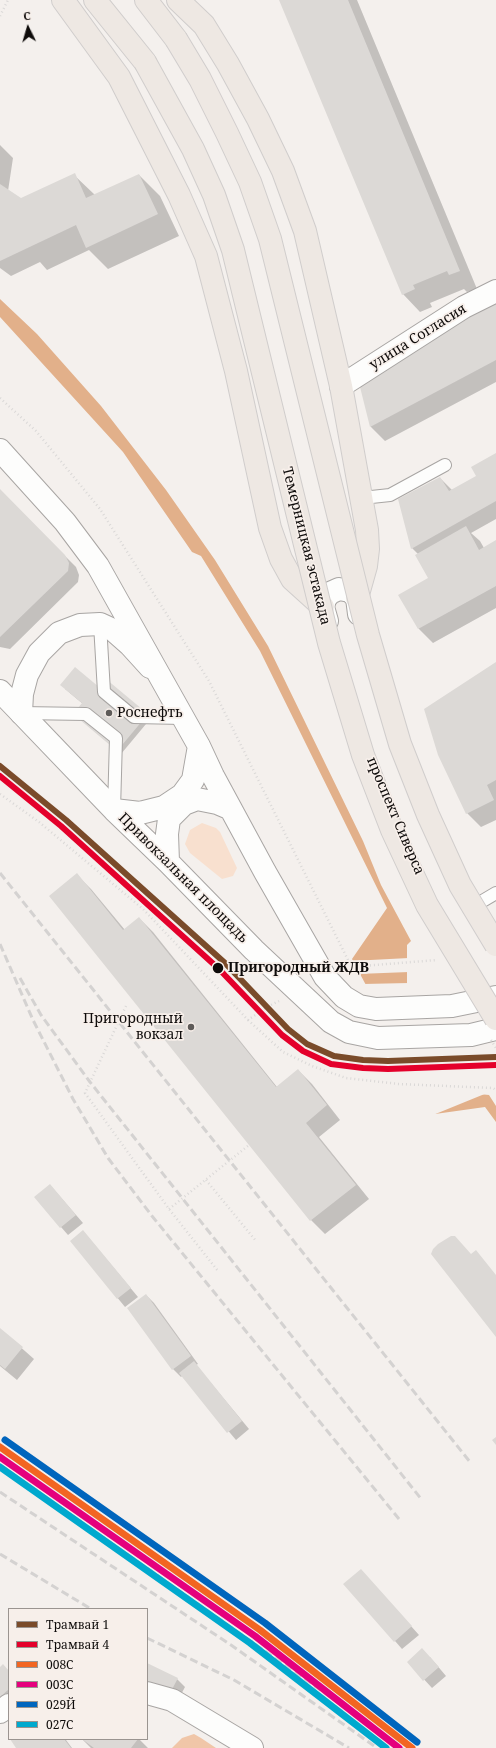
<!DOCTYPE html>
<html>
<head>
<meta charset="utf-8">
<style>
  body { margin:0 }
  #map { position:relative; width:496px; height:1748px; overflow:hidden; background:#f4f0ed; font-family:"Noto Serif",serif }
  canvas { display:block }
  .legend { position:absolute; left:8px; top:1608px; width:140px; height:132px; box-sizing:border-box; background:#f7efea; border:1px solid #9a9490; margin:0; padding:5px 7px; list-style:none; font-size:12px; color:#0e0b0a }
  .legend li { display:flex; align-items:center; gap:8px; height:20px }
  .legend b { width:20px; border:1px solid #9a9490 }
  .north { position:absolute; left:8px; top:8px; width:40px; height:40px; -webkit-text-stroke:3px #f7efea; paint-order:stroke; rotate:355deg; font-size:11px; font-weight:700; line-height:16px; text-align:center; color:#0e0b0a }
  .north::after { content:''; display:block; margin:auto; width:14px; height:18px; background:#0e0b0a; clip-path:polygon(50% 0,100% 100%,50% 72%,0 100%) }
</style>
</head>
<body>
<div id="map">
<canvas width="496" height="1748"></canvas>
<ul class="legend">
<li><b style="height:5px;background:#7a4b2a"></b>Трамвай 1</li>
<li><b style="height:5px;background:#e4002b"></b>Трамвай 4</li>
<li><b style="height:5px;background:#f26522"></b>008С</li>
<li><b style="height:5px;background:#e5007d"></b>003С</li>
<li><b style="height:5px;background:#0065bd"></b>029Й</li>
<li><b style="height:5px;background:#00a9ce"></b>027С</li>
</ul>
<div class="north">С</div>
</div>
<script>
const ctx = document.querySelector('canvas').getContext('2d');
ctx.lineJoin = 'round';
function fillPath(path, color) {
  ctx.fillStyle = color;
  ctx.fill(path, 'evenodd');
}
function toPath(rows) {
  const path = new Path2D();
  for (const r of rows) {
    path.moveTo(r[0], r[1]);
    for (let i = 2; i < r.length; i += 2) path.lineTo(r[i], r[i + 1]);
  }
  return path;
}
function trace(path, color, width, dash) {
  ctx.strokeStyle = color;
  ctx.lineWidth = width;
  ctx.lineCap = dash ? 'butt' : 'round';
  ctx.setLineDash(dash || []);
  ctx.stroke(path);
}
function label(font, color, halo, rows, align = 'center') {
  ctx.font = font + ' "Noto Serif",serif';
  ctx.lineWidth = 3.5;
  ctx.setLineDash([]);
  ctx.textBaseline = 'middle';
  ctx.strokeStyle = halo;
  ctx.fillStyle = color;
  for (const [text, x, y, turn = 0] of rows) {
    ctx.save();
    ctx.translate(x, y);
    ctx.rotate((+turn || 0) * Math.PI / 180);
    ctx.textAlign = isNaN(turn) ? turn : align;
    if (halo) ctx.strokeText(text, 0, 0);
    ctx.fillText(text, 0, 0);
    ctx.restore();
  }
}
fillPath(toPath([
  [202,823,216,828,220,832,237,868,233,876,222,879,190,853,185,844,190,830]
]), '#f8e0cf');
fillPath(toPath([
  [194,1734,201,1738,216,1748,172,1748,182,1738]
]), '#f0c6a8');
fillPath(toPath([
  [0,299,37,334,101,406,166,490,215,560,268,646,363,841,381,885,411,941,407,945,407,983,469,1093,489,1095,496,1106,496,1122,485,1107,435,1114,352,959,387,908,260,651,201,556,192,552,123,452,0,317]
]), '#e2b08a');
fillPath(toPath([
  [409,958,409,972,358,974,351,961],
  [409,983,470,1092,487,1093,433,1115,363,984]
]), '#f4f0ed');
fillPath(toPath([
  [281,0,357,0,477,289,467,292,464,289,430,303,432,307,420,312,403,294],
  [0,145,13,158,8,191,21,200,74,175,95,195,139,175,160,196,179,236,108,269,89,250,47,270,40,262,11,276,0,268],
  [496,298,496,382,385,441,371,427,361,383],
  [496,454,496,519,471,533,480,541,484,548,496,541,496,608,433,643,419,629,400,595,429,579,418,554,412,548,440,478,452,490,476,478],
  [0,491,76,567,79,575,78,582,10,649,0,647],
  [496,664,496,820,481,827,467,813],
  [99,688,151,718,121,754,83,704,65,689],
  [77,875,91,889,125,930,139,918,153,932,277,1087,298,1070,312,1084,340,1120,319,1137,369,1199,325,1234,311,1220],
  [50,1185,83,1223,68,1235,61,1227],
  [83,1231,138,1297,125,1307,71,1241],
  [146,1295,154,1303,198,1364,196,1365,249,1429,236,1440,182,1376,181,1377,173,1369],
  [0,1329,34,1359,17,1380,0,1366],
  [368,1578,419,1635,402,1649,395,1641],
  [430,1657,446,1676,432,1688,408,1662],
  [147,1664,177,1679,185,1687,177,1702],
  [0,1668,9,1672,9,1703,0,1711],
  [11,1739,68,1739,66,1740,72,1748,17,1748],
  [82,1739,139,1739,148,1748,91,1748]
]), '#0003');
fillPath(toPath([
  [279,0,348,0,460,271,449,275,447,271,413,285,415,289,402,295],
  [75,173,86,198,139,174,158,214,86,248,76,225,0,261,0,184,21,198],
  [496,297,496,360,370,427,359,383],
  [496,453,496,501,411,549,398,499,440,477,449,491,476,476,471,467],
  [0,489,65,555,69,563,68,571,0,637],
  [466,526,479,550,496,540,496,586,418,629,398,595,428,578,415,555],
  [496,662,496,780,487,785,494,800,466,814,438,755,424,709],
  [75,667,99,687,106,679,148,714,117,751,73,714,82,703,60,685],
  [77,873,123,930,139,917,276,1087,298,1069,327,1105,306,1123,356,1185,310,1221,49,896],
  [50,1184,76,1215,60,1228,34,1197],
  [83,1230,131,1288,117,1299,70,1241],
  [451,1236,455,1236,471,1254,476,1250,496,1275,496,1337,431,1254,433,1249,438,1244],
  [146,1294,191,1356,172,1370,127,1308],
  [0,1328,23,1347,5,1369,0,1365],
  [194,1361,242,1421,227,1433,179,1373],
  [496,1437,496,1445,492,1440],
  [361,1569,412,1626,394,1642,343,1584],
  [422,1648,439,1667,423,1681,407,1662],
  [147,1663,178,1678,169,1695,147,1684],
  [3,1664,9,1671,9,1689,0,1697,0,1667],
  [10,1739,64,1739,71,1748,16,1748],
  [82,1739,138,1739,131,1748,94,1748]
]), '#dcd9d6');
const service = toPath([
  [362,498,390,495,445,465],
  [100,624,104,692,134,717,183,718],
  [21,713,86,714,116,738,114,810],
  [469,909,496,893]
]);
const minor = toPath([
  [341,386,464,307,496,291],
  [21,713,22,694,27,675,39,653,59,633,80,625,100,624,113,630,130,645,150,667],
  [147,1693,172,1700,252,1748],
  [0,1712,9,1705]
]);
const secondary = toPath([
  [0,450,65,522,98,566,199,746,213,776,265,872,325,977,344,997,359,1006,376,1009,452,1006,496,997],
  [327,621,323,607,325,599,330,593,339,589,350,591,357,598,359,614],
  [0,691,114,810,168,862,254,950,331,1022,349,1032,378,1038,471,1035,496,1029],
  [114,810,140,813,164,807,182,795,193,780,199,746],
  [168,862,167,834,169,819,184,804,197,799,217,803,231,809]
]);
const primary = toPath([
  [63,0,119,77,179,195,206,256,236,371,270,528,281,559,292,579,323,607],
  [95,0,145,62],
  [146,0,176,39],
  [178,0,204,25,228,64,258,119,283,171,305,231,341,386,367,530,368,549,366,566,357,598]
]);
trace(service, '#a8a5a3', 14);
trace(minor, '#a8a5a3', 24);
trace(secondary, '#a8a5a3', 24);
trace(primary, '#d0cdcc', 24);
trace(toPath([
  [0,16,8,0],
  [0,398,36,431,100,509,209,681,351,966],
  [0,794,39,822,143,909,248,1020,267,1007,279,1001],
  [350,967,437,960],
  [126,1006,85,1093,169,1209,218,1271],
  [248,1020,283,1052,312,1066,346,1078,399,1084,493,1088,496,1090],
  [206,1180,256,1241]
]), '#dad8d7', 2.5, [1, 3]);
trace(service, '#fdfdfc', 12);
trace(minor, '#fdfdfc', 22);
trace(secondary, '#fdfdfc', 22);
trace(primary, '#eee8e3', 22);
trace(toPath([
  [0,873,470,1462],
  [0,944,33,1020,73,1099,108,1158,152,1216,399,1519],
  [20,978,41,1015,90,1082,422,1500],
  [0,1465,403,1748],
  [0,1492,231,1645,377,1748],
  [0,1554,91,1609],
  [147,1638,234,1680,349,1748]
]), '#d4d2d1', 3, [8, 4]);
const primaryBridge = toPath([
  [176,39,200,79,227,133,250,182,270,239,368,635,400,744,428,815,460,885,496,945],
  [145,62,193,149,214,195,233,250,329,643,363,755,392,830,427,905,496,1019]
]);
trace(primaryBridge, '#d0cdcc', 24, []);
trace(toPath([
  [491,1040,496,1048],
  [169,1209,249,1145]
]), '#dad8d7', 2.5, [1, 3]);
trace(primaryBridge, '#eee8e3', 22);
trace(toPath([
  [0,1447,260,1630,412,1748]
]), '#f26522', 7);
trace(toPath([
  [0,1457,255,1636,399,1748]
]), '#e5007d', 7);
trace(toPath([
  [5,1440,265,1623,417,1742]
]), '#0065bd', 7);
trace(toPath([
  [0,1467,250,1643,386,1748]
]), '#00a9ce', 7);
trace(toPath([
  [0,766,66,820,225,963,288,1029,307,1044,334,1056,363,1060,388,1061,496,1057]
]), '#7a4b2a', 6);
trace(toPath([
  [0,776,61,826,219,969,282,1035,303,1051,331,1064,363,1068,388,1069,496,1065]
]), '#e4002b', 6);
for (const [x, y, r, color] of [
  [109,713,4,"#5e5b59"],
  [218,968,6,"#0e0b0a"],
  [191,1027,4,"#5e5b59"]
]) {
  const dot = new Path2D();
  dot.arc(x, y, r, 0, 2 * Math.PI);
  ctx.fillStyle = color;
  ctx.fill(dot);
  trace(dot, '#f7efea', 1.5);
}
label('14px', '#0e0b0a', '#f7efea', [
  ["улица Согласия",418,337,-32],
  ["Темерницкая эстакада",306,546,76],
  ["проспект Сиверса",395,816,67],
  ["Привокзальная площадь",183,878,45]
]);
label('14px', '#0e0b0a', '#f7efea', [
  ["Роснефть",117,713],
  ["Пригородный",183,1019,"right"],
  ["вокзал",183,1035,"right"]
], 'left');
label('bold 14px', '#0e0b0a', '#f7efea', [
  ["Пригородный ЖДВ",228,968]
], 'left');
</script>
</body>
</html>
